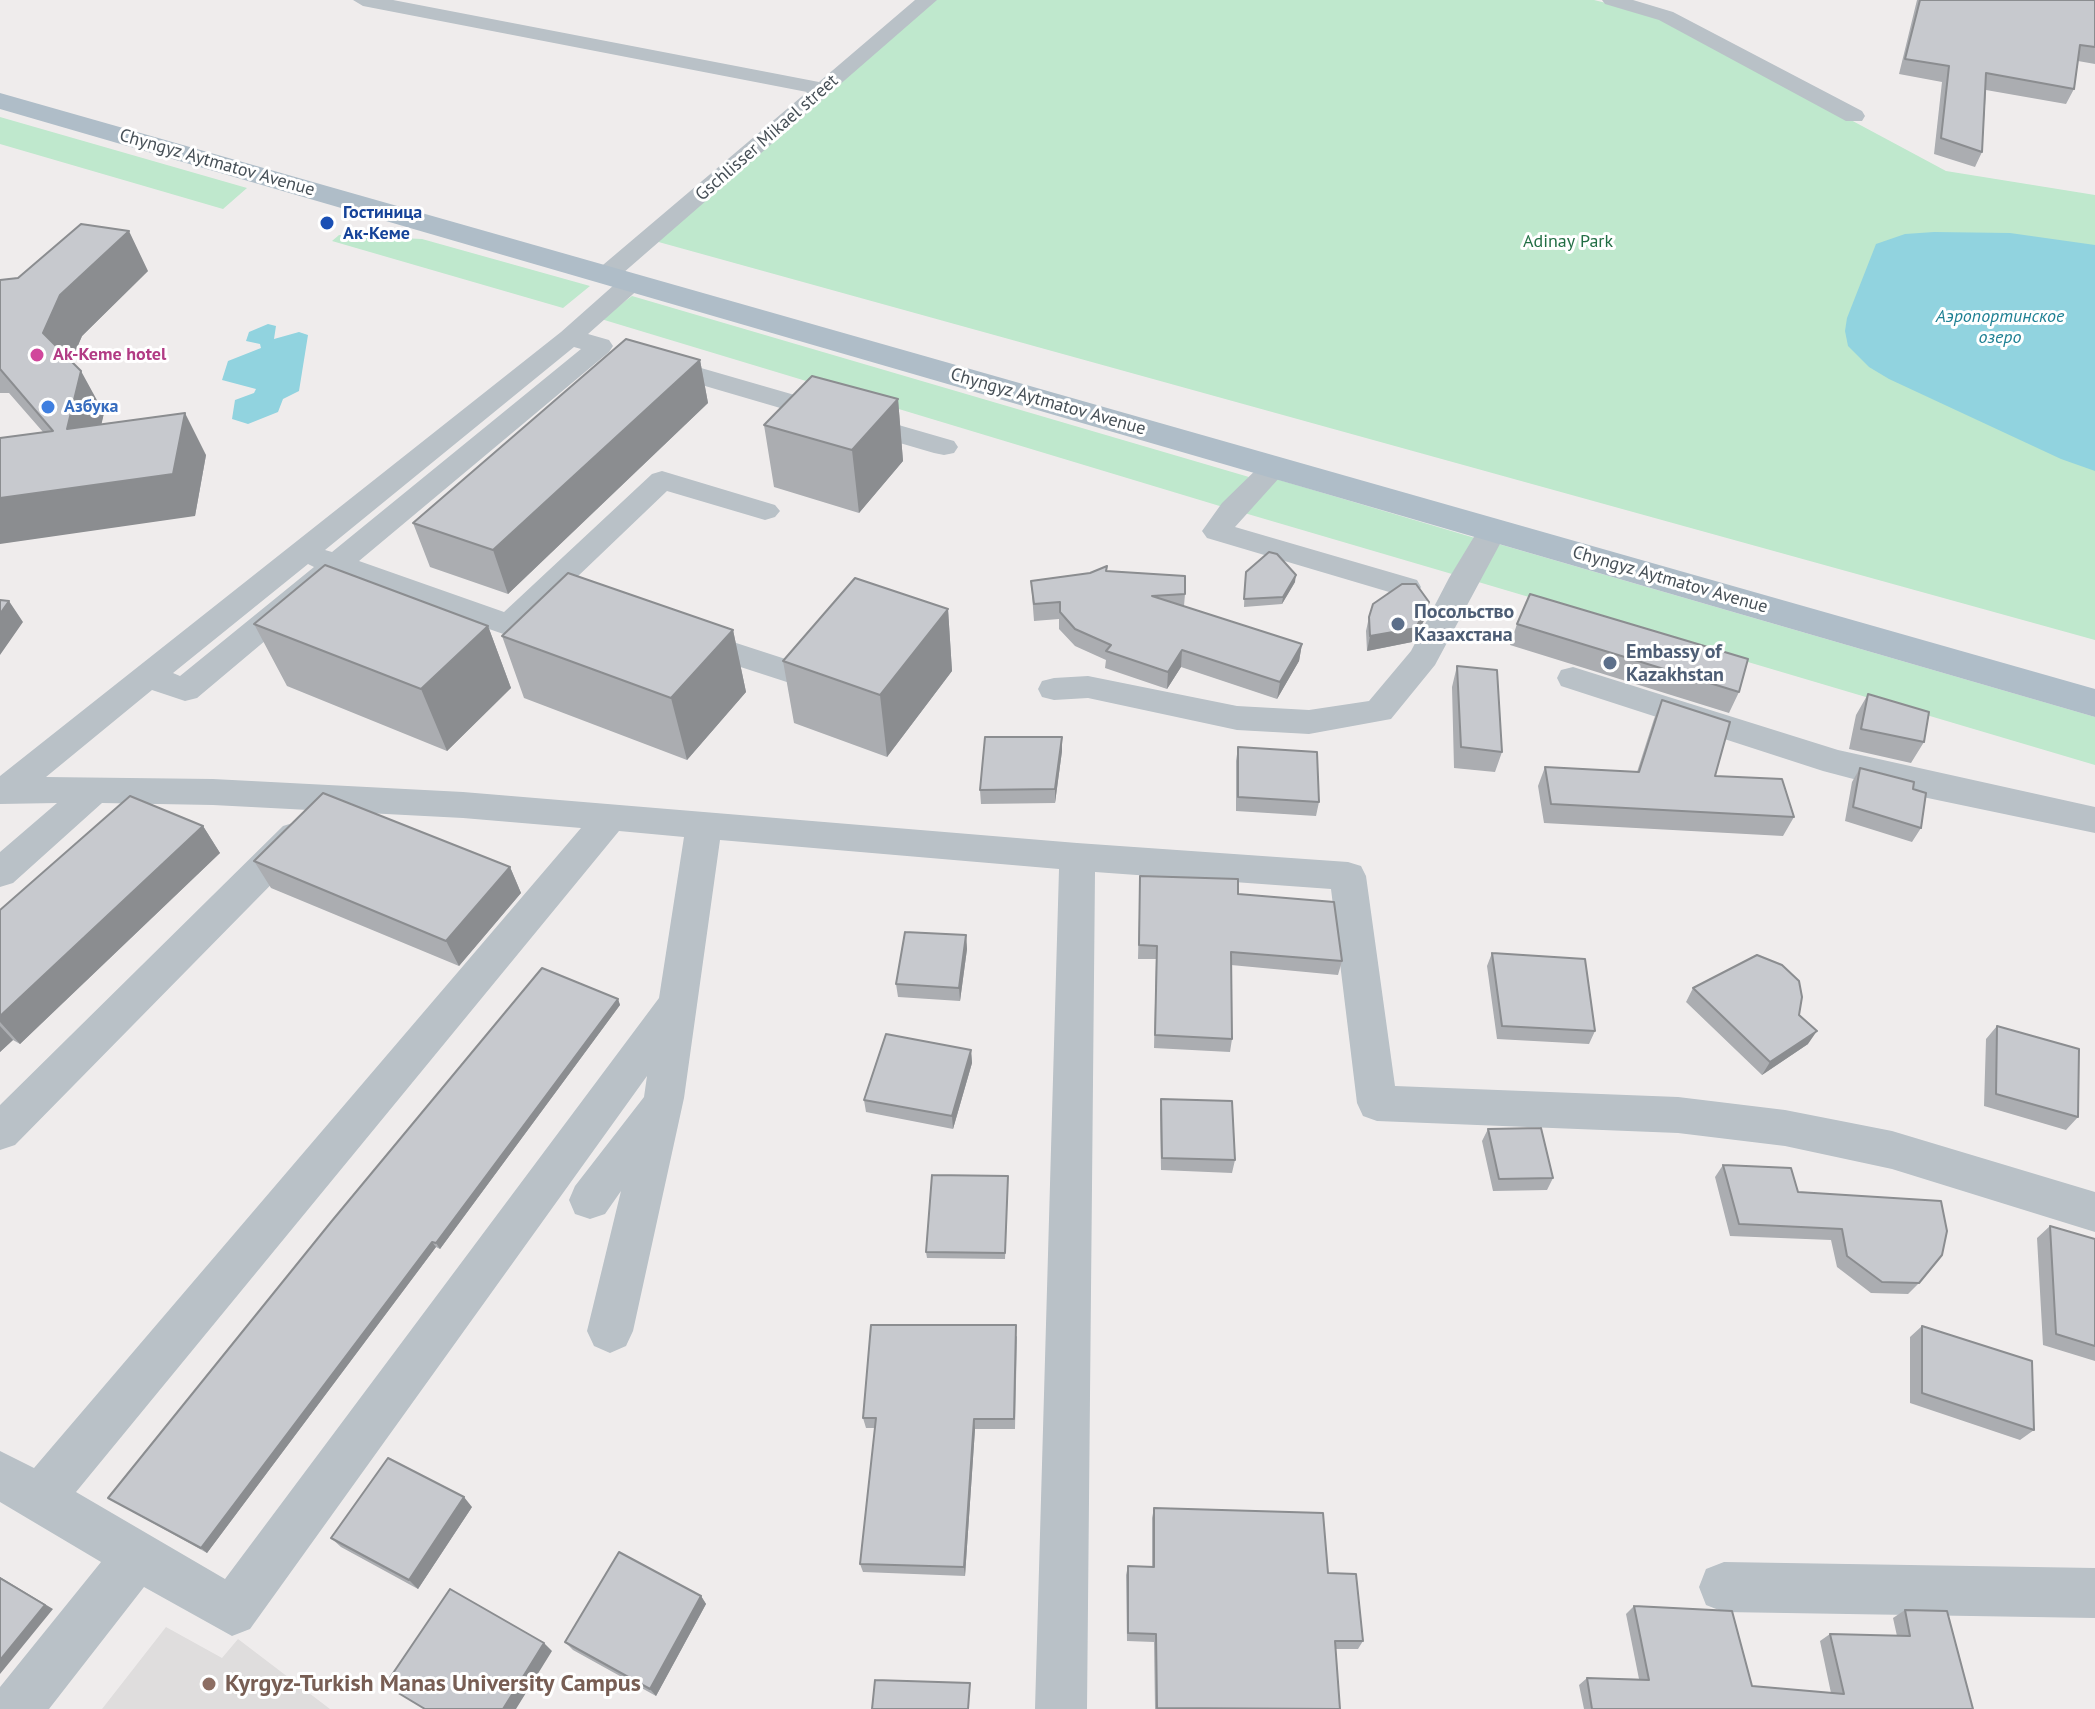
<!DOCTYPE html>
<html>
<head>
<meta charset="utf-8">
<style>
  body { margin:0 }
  canvas { display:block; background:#efecec }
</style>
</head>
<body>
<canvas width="2095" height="1709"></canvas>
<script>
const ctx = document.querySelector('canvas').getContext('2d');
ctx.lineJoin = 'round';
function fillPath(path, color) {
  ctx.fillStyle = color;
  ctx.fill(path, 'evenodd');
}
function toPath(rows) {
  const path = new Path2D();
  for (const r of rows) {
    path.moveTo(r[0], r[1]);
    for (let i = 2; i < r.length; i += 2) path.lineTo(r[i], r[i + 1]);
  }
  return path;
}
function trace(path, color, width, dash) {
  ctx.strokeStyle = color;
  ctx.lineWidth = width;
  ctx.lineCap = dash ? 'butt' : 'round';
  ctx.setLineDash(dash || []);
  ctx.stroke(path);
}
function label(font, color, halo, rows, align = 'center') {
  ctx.font = font + ' "PT Sans",sans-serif';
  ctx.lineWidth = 6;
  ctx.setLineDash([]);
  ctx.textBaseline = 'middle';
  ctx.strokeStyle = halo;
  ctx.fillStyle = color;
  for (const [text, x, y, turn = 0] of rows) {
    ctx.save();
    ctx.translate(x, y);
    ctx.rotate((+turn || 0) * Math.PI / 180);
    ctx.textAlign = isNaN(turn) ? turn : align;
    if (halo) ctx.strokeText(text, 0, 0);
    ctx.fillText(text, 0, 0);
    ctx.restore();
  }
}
fillPath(toPath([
  [166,1627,222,1658,238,1639,330,1709,102,1709]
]), '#dfdddd');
fillPath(toPath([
  [932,0,1594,0,1655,15,1946,171,2095,195,2095,640,655,241],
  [0,117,247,188,223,209,0,144],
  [339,235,422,239,590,286,563,308,332,241],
  [632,296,1249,477,1223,507,601,319],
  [1276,479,1475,538,1452,574,1241,512],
  [1495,543,2095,717,2095,765,1475,581]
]), '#bfe8cd');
fillPath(toPath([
  [1934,232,2010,233,2095,245,2095,471,2061,459,1889,379,1869,367,1848,346,1845,331,1847,318,1876,244,1905,234],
  [268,324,276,326,274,339,299,332,308,335,299,391,283,399,278,412,248,424,232,419,235,400,254,393,256,389,222,380,228,361,261,348,260,344,246,341,249,332]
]), '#91d3df');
fillPath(toPath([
  [353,0,393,0,819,82,915,0,937,0,615,280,606,282,597,280,594,275,597,270,807,92,363,6,353,0],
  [1602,0,1633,0,1673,12,1862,111,1865,116,1862,121,1846,121,1659,20,1605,4,1602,0],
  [632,275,641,277,644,282,641,287,588,334,609,340,613,346,609,352,359,561,504,612,652,474,662,471,775,505,780,511,775,517,765,520,667,491,552,601,562,599,573,602,578,609,573,616,509,636,341,577,197,698,185,701,152,690,46,777,213,779,463,792,1077,843,1348,862,1361,866,1366,876,1395,1086,1678,1097,1785,1110,1892,1131,2095,1192,2095,1232,1892,1169,1785,1146,1678,1133,1377,1121,1363,1116,1357,1103,1331,889,1095,872,1087,1709,1035,1709,1059,869,720,840,684,1098,633,1331,626,1346,610,1353,594,1346,587,1331,621,1191,605,1214,590,1219,575,1214,569,1200,575,1186,644,1097,647,1076,250,1629,232,1636,144,1587,49,1709,0,1709,0,1687,101,1562,0,1502,0,1451,34,1468,581,828,463,818,213,805,102,803,13,883,0,887,0,852,57,803,0,804,0,776,561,332,623,277,632,275],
  [574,347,581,349,332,552,325,550,574,347],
  [308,564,314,567,180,676,173,673,308,564],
  [619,831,684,837,659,998,225,1579,76,1492,619,831],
  [656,355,954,441,958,447,954,453,944,455,934,453,647,369,643,363,647,357,656,355],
  [1275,458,1285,461,1289,467,1235,527,1417,580,1421,587,1417,594,1406,597,1207,538,1202,531,1222,503,1265,461,1275,458],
  [1493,520,1503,522,1508,529,1435,665,1391,719,1309,734,1237,730,1088,698,1054,700,1042,697,1038,689,1042,681,1054,678,1088,676,1237,706,1309,710,1369,701,1411,651,1449,578,1483,522,1493,520],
  [690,628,807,666,812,674,807,682,796,685,679,647,674,639,679,631,690,628],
  [1573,667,1838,750,2095,807,2095,833,1918,796,1823,771,1561,686,1557,678,1561,670,1573,667],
  [296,822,309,826,314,836,309,846,15,1145,0,1150,0,1105,283,826,296,822],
  [1724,1562,2095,1568,2095,1618,1724,1612,1706,1605,1699,1587,1706,1569,1724,1562]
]), '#b9c1c7');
fillPath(toPath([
  [0,93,2095,689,2095,717,0,109,0,93]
]), '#afbdc8');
fillPath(toPath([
  [1917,0,2095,0,2095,64,2078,61,2074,89,2066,104,1986,90,1982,152,1975,167,1934,154,1942,82,1899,74],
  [148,271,82,336,71,361,104,413,101,424,206,455,195,516,43,432,9,393,0,393,0,280],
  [700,360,708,403,508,594,430,567,413,523],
  [898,399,903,461,859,513,774,487,764,425],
  [1107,571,1185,594,1184,606,1302,644,1299,661,1277,699,1181,667,1167,689,1105,668,1106,660,1075,646,1059,629,1059,619,1034,621,1031,581],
  [1245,579,1295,582,1282,604,1244,607],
  [1429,602,1426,617,1412,642,1367,651,1366,631,1369,617],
  [948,609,952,671,887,757,794,723,783,661],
  [254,624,488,626,511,688,447,751,287,686],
  [1517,624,1739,692,1729,713,1510,645],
  [733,630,746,692,687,760,524,698,502,636],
  [1457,666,1502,752,1495,772,1454,768,1452,687],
  [1868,694,1924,742,1911,763,1849,749,1856,715],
  [1662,700,1715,776,1794,817,1783,836,1544,823,1538,786,1545,767,1637,772,1654,719],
  [1238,747,1319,802,1316,816,1236,811,1236,761],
  [1062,751,1055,803,981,804,980,790],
  [1860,768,1913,789,1921,828,1912,842,1845,821,1852,782],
  [203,826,220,853,20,1044,13,1040,0,1052,0,910],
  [254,861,510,867,521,893,459,966,271,888],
  [1140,876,1238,894,1342,961,1338,975,1231,965,1232,1039,1230,1052,1154,1048,1156,959,1138,959],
  [966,935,967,949,960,1001,898,997,896,984],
  [1492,953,1595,1031,1589,1044,1497,1039,1487,966],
  [1693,988,1799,1015,1808,1044,1762,1075,1686,1002],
  [618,999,620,1005,440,1249,436,1247,207,1553,108,1498],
  [1997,1026,2078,1117,2066,1130,1984,1106,1986,1039],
  [971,1050,972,1063,953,1129,866,1112,864,1100],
  [1161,1099,1235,1160,1232,1173,1161,1170,1160,1112],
  [1488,1129,1553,1178,1547,1190,1493,1191,1482,1141],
  [1723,1165,1798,1192,1919,1283,1908,1294,1871,1293,1837,1267,1831,1240,1730,1236,1715,1177],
  [1008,1182,1005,1259,927,1258,926,1252],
  [2050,1226,2095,1239,2095,1361,2043,1345,2037,1238],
  [1922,1326,2034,1430,2020,1440,1910,1403,1910,1337],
  [1017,1336,1015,1429,975,1429,965,1576,863,1572,860,1564,875,1428,866,1428,863,1418],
  [472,1507,418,1589,341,1547,331,1538],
  [1154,1508,1328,1573,1363,1641,1358,1649,1335,1649,1340,1709,1155,1709,1154,1642,1127,1641,1126,1575,1128,1566,1152,1567,1152,1518],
  [701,1596,706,1604,656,1696,573,1650,565,1642],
  [1634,1606,1752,1686,1831,1693,1820,1641,1830,1634,1897,1636,1893,1618,1905,1610,1973,1709,1584,1709,1579,1685,1587,1678,1639,1679,1626,1614]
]), '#abadb1');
fillPath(toPath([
  [129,231,148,271,82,336,66,374,43,333,60,295],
  [700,360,708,403,508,594,493,550],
  [81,371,104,413,91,471,67,429],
  [898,399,903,461,859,513,852,450],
  [185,413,206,455,195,516,0,544,0,498],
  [1296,575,1295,582,1282,604,1283,597],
  [9,601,23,622,0,655,0,614],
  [1429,602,1426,617,1412,642,1367,651,1370,636],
  [948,609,952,671,887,757,880,695],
  [488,626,511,688,447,751,421,689],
  [733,630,746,692,687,760,671,698],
  [1302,644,1299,661,1277,699,1280,682],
  [1182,650,1181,667,1167,689,1168,672],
  [1062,737,1062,751,1055,803,1055,789],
  [203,826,220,853,20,1044,0,1022,0,1016],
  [510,867,521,893,459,966,446,941],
  [966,935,967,949,960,1001,959,988],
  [618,999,620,1005,440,1249,436,1243],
  [0,1026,13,1040,0,1052],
  [1817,1031,1808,1044,1762,1075,1770,1062],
  [971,1050,972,1063,953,1129,952,1116],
  [432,1242,436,1247,207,1553,201,1548],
  [974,1419,975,1429,965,1576,964,1567],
  [464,1497,472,1507,418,1589,409,1580],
  [0,1577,53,1609,0,1674],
  [701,1596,706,1604,656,1696,650,1689],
  [544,1643,552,1651,516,1709,503,1709]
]), '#8b8d90');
const building = toPath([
  [1920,0,2095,0,2095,47,2080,45,2074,89,1986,73,1982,152,1941,138,1949,66,1905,59,1920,0],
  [81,224,129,231,60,295,43,333,81,371,67,429,185,413,173,474,0,498,0,438,53,431,0,369,0,280,18,278,81,224],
  [626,339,700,360,493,550,413,523,626,339],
  [812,376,898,399,852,450,764,425,812,376],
  [1269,552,1277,554,1296,575,1283,597,1244,599,1246,572,1269,552],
  [325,565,488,626,421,689,254,624,325,565],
  [1107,566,1106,571,1185,576,1185,594,1152,596,1302,644,1280,682,1182,650,1168,672,1106,651,1111,645,1075,629,1060,612,1060,602,1034,604,1031,581,1090,573,1107,566],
  [568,573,733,630,671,698,502,636,568,573],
  [855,578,948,609,880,695,783,661,855,578],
  [1402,584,1416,584,1429,602,1416,628,1370,636,1369,617,1373,604,1402,584],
  [1530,594,1748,659,1739,692,1517,624,1530,594],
  [0,600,9,601,0,614,0,600],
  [1457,666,1497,670,1502,752,1461,747,1457,666],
  [1868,694,1929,712,1924,742,1861,729,1868,694],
  [1662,700,1730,722,1715,776,1782,779,1794,817,1551,804,1545,767,1639,772,1662,700],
  [985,737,1062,737,1055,789,980,790,985,737],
  [1238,747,1317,752,1319,802,1238,797,1238,747],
  [1860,768,1914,782,1913,789,1926,793,1921,828,1853,807,1860,768],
  [323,793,510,867,446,941,254,861,323,793],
  [130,796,203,826,0,1016,0,910,130,796],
  [1140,876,1238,879,1238,894,1334,902,1342,961,1231,952,1232,1039,1155,1035,1157,946,1139,945,1140,876],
  [905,932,966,935,959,988,896,984,905,932],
  [1492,953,1585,959,1595,1031,1502,1026,1492,953],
  [1757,955,1782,965,1799,981,1802,997,1799,1015,1817,1031,1770,1062,1693,988,1757,955],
  [542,968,618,999,436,1243,432,1242,201,1548,108,1498,331,1222,542,968],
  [1997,1026,2079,1049,2078,1117,1996,1094,1997,1026],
  [886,1034,971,1050,952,1116,864,1100,886,1034],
  [1161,1099,1232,1101,1235,1160,1162,1158,1161,1099],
  [1541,1128,1553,1178,1499,1179,1488,1129,1541,1128],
  [1723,1165,1791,1168,1798,1192,1941,1201,1947,1231,1942,1255,1919,1283,1882,1282,1847,1256,1842,1229,1739,1224,1723,1165],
  [932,1175,1008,1176,1005,1253,926,1252,932,1175],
  [2050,1226,2095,1239,2095,1346,2056,1334,2050,1226],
  [871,1325,1016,1325,1014,1419,974,1419,964,1567,860,1564,876,1418,863,1418,871,1325],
  [1922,1326,2032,1361,2034,1430,1922,1393,1922,1326],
  [388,1458,464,1497,409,1580,331,1538,388,1458],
  [1154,1508,1323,1513,1328,1573,1356,1574,1363,1641,1335,1641,1340,1709,1157,1708,1156,1634,1128,1633,1128,1566,1154,1567,1154,1508],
  [619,1552,701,1596,650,1689,565,1642,619,1552],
  [0,1578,45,1605,0,1660,0,1578],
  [450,1589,544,1643,503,1709,425,1709,385,1685,450,1589],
  [1634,1606,1732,1611,1752,1686,1844,1694,1830,1634,1910,1636,1905,1610,1947,1611,1973,1709,1592,1709,1587,1678,1649,1680,1634,1606],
  [875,1680,970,1683,968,1709,872,1709,875,1680]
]);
fillPath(building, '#c7c9ce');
trace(building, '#8b8d90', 2);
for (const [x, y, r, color] of [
  [327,223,8,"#1a4fb4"],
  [37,355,8,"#d1479c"],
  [48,407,8,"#3f7fe0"],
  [1398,624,8,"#5c6f8a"],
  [1610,663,8,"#5c6f8a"],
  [209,1684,8,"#8d6e63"]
]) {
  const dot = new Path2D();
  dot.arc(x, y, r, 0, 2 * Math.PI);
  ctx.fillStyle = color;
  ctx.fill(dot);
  trace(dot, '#fff', 3);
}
label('18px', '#475057', '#fff', [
  ["Gschlisser Mikael street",767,138,-41],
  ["Chyngyz Aytmatov Avenue",217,163,16],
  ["Chyngyz Aytmatov Avenue",1048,402,16],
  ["Chyngyz Aytmatov Avenue",1670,580,16]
]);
label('bold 18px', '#164399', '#fff', [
  ["Гостиница",343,213],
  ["Ак-Кеме",343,234]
], 'left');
label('18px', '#226e44', '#fff', [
  ["Adinay Park",1568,242]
]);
label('italic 18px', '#1e8093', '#fff', [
  ["Аэропортинское",2000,317],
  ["озеро",2000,338]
]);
label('bold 18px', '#b23c85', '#fff', [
  ["Ak-Keme hotel",53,355]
], 'left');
label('bold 18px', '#366cbe', '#fff', [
  ["Азбука",64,407]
], 'left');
label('bold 20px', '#4e5e75', '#fff', [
  ["Посольство",1414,612],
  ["Казахстана",1414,635],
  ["Embassy of",1626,652],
  ["Kazakhstan",1626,675]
], 'left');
label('bold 24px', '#785e54', '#fff', [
  ["Kyrgyz-Turkish Manas University Campus",225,1684]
], 'left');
</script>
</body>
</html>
